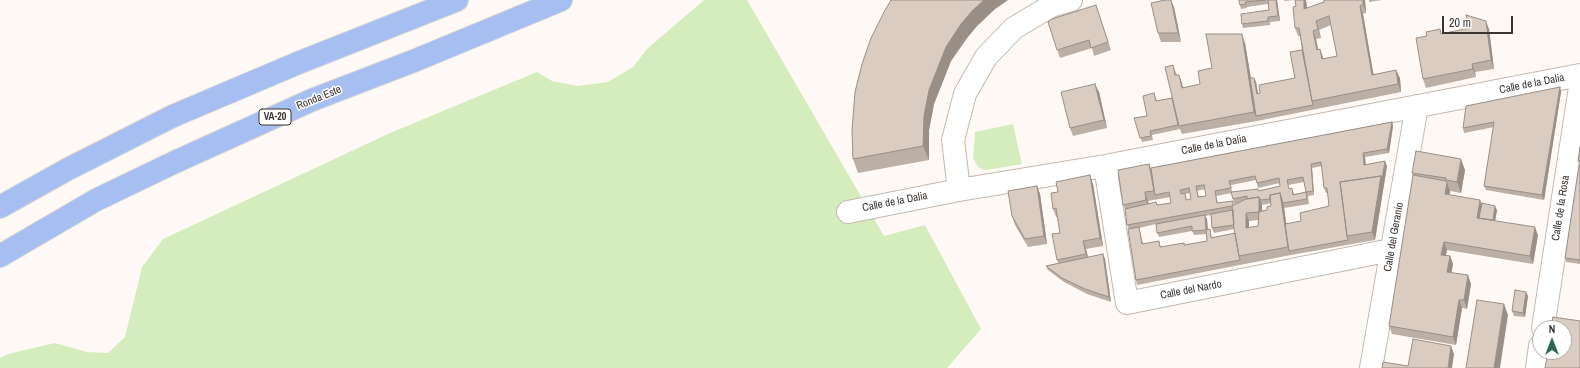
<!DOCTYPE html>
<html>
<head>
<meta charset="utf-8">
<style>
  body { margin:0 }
  #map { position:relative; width:1580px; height:368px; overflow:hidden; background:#fff9f5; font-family:"Archivo Narrow",sans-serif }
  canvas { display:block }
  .north { position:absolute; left:1532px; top:320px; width:40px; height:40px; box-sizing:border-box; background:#fff; border:1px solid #b0aead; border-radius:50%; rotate:0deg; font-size:11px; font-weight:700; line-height:16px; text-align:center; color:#3a3531 }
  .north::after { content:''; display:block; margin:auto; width:14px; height:18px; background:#2b6752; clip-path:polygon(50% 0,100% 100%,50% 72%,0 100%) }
  .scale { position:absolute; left:1442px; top:16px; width:71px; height:18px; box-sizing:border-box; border:2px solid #3a3531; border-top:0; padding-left:5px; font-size:12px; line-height:14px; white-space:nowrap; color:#3a3531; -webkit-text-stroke:3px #fff; paint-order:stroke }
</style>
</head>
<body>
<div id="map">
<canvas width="1580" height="368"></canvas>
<div class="north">N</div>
<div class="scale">20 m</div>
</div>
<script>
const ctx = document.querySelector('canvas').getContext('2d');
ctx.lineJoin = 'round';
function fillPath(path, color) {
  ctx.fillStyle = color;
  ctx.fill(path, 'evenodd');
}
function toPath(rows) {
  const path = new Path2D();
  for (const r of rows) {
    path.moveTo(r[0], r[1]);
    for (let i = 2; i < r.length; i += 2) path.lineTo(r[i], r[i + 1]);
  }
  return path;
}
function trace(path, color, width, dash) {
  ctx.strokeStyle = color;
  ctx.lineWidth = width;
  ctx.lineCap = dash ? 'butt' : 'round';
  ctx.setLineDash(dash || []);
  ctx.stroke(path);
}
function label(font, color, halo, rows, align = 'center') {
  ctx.font = font + ' "Archivo Narrow",sans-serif';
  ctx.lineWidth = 3;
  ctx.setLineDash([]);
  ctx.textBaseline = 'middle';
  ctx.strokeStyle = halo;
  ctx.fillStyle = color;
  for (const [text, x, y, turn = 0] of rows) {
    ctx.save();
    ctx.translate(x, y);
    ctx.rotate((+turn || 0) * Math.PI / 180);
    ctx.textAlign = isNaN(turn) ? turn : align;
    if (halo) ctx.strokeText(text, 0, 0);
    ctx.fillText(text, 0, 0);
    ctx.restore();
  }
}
fillPath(toPath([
  [704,0,747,0,884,236,925,225,981,329,947,368,0,368,0,358,8,354,55,343,87,352,108,353,125,337,142,267,163,239,390,133,537,72,552,81,578,86,608,82,633,67,647,49],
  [1013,124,1022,164,987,170,982,169,978,167,973,158,975,132]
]), '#d5ecbd');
const minor = toPath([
  [1105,166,1127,303,1391,250],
  [959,190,953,140,965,94,986,57,1014,28,1051,6,1071,0],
  [848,212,959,190,1105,166,1580,75],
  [1543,328,1580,87],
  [1371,368,1417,106],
  [1537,368,1540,346]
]);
const trunk = toPath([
  [0,207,68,169,173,116,298,63,457,0],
  [0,256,96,200,175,162,312,100,416,60,561,0]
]);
trace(minor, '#c5b8ad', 24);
trace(trunk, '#d8d7d6', 24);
trace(minor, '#fff', 22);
trace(trunk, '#a6bff0', 22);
fillPath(toPath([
  [891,0,1008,0,995,9,977,26,967,38,951,61,934,104,929,130,929,160,858,173,853,159],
  [1239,0,1277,0,1280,21,1270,22,1270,25,1243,28,1242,24,1269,10,1268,4,1247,7,1247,8,1241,9,1240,5],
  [1284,0,1306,0,1307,8,1324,2,1324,0,1365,0,1366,13,1363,14,1373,74,1400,78,1401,92,1257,121,1182,134,1180,129,1152,135,1153,140,1142,142,1134,118,1147,116,1154,93,1157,101,1172,98,1173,65,1177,75,1179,75,1183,88,1200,84,1212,68,1245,43,1251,78,1254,78,1256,82,1258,94,1295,78,1302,50,1300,36,1298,36,1295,28,1296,6,1295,0,1285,1],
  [1331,25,1337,56,1323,59,1320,49,1318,50,1316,39,1321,38,1319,30],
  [1369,0,1382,0,1369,2],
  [1096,5,1111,50,1094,56,1092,48,1060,58,1048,22],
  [1174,7,1181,42,1161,42,1158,33],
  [1489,29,1494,69,1475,72,1476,77,1426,88,1423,79,1442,34],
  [1560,87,1561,92,1544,200,1486,190,1484,186,1494,127,1464,133,1463,128],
  [1099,92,1107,128,1073,136,1070,128],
  [1392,122,1393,126,1389,153,1365,157,1366,165,1387,166,1375,240,1291,255,1137,285,1136,280,1129,229,1127,225,1125,209,1123,205,1149,164,1151,168],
  [1322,166,1324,188,1326,193,1328,193,1329,206,1301,221,1286,224,1284,207,1284,208,1309,204,1308,196,1306,192,1294,194,1294,193,1289,189,1288,185,1304,182,1306,192,1308,196,1314,195,1312,168],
  [1256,180,1258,188,1280,183,1280,186,1259,191,1232,192,1231,185],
  [1205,189,1206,196,1199,197,1197,191],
  [1190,193,1191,199,1187,200,1185,194],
  [1232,193,1234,204,1239,203,1234,205,1218,203,1216,196],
  [1170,197,1171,203,1157,205,1149,204,1148,201],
  [1271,203,1271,206,1267,210,1262,211,1262,205],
  [1211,215,1212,228,1214,233,1234,229,1235,233,1212,238,1210,229,1208,230,1207,219,1205,216],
  [1258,220,1258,226,1249,227,1249,221],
  [1156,224,1157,233,1159,237,1192,231,1194,235,1207,234,1207,241,1185,245,1184,243,1161,247,1160,245,1143,244,1139,228],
  [1580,147,1580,264,1566,262,1565,258,1579,165,1578,161],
  [1465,170,1461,193,1450,191,1450,195,1482,203,1497,210,1495,221,1538,235,1533,264,1447,250,1446,255,1450,256,1453,264,1451,273,1471,284,1467,309,1462,308,1456,345,1392,334,1389,326,1413,175,1412,173],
  [1093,184,1103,246,1086,249,1088,257,1103,254,1105,259,1111,302,1087,294,1064,282,1048,270,1046,266,1058,263,1057,260,1060,233,1057,217,1056,217,1053,209,1058,192],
  [1037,186,1040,194,1047,244,1028,247,1015,225,1012,216],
  [1528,296,1525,317,1514,316,1512,311]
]), '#bbafa6');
fillPath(toPath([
  [984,0,1008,0,995,9,977,26,967,38,951,61,934,104,929,130,929,160,923,146,924,116,929,90,946,47,961,24,972,11],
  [1171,0,1174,7,1181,42,1178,33],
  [1276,0,1277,0,1280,21,1278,16],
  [1304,0,1306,0,1308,17,1304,9],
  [1363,0,1365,0,1366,13,1363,4],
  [1360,6,1363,14,1375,83,1372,75],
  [1316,21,1319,30,1321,38,1318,29],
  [1486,21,1489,29,1494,69,1491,60],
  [1313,31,1316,39,1320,58,1317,50],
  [1242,34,1245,43,1257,116,1256,116,1254,112],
  [1320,49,1323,57,1325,67,1322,59],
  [1472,64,1475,72,1476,77,1473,69],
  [1396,70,1400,78,1401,92,1398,84],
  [1179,75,1182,83,1185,96,1182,88],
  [1254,78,1256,82,1259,98,1257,94],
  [1095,84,1099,92,1107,128,1104,120],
  [1560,87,1561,92,1544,200,1542,195],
  [1392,122,1393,126,1389,153,1387,149],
  [1363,153,1365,157,1366,170,1364,165],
  [1461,159,1465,170,1461,193,1457,182],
  [1385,161,1387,166,1375,240,1372,232,1381,176],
  [1311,164,1312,168,1314,195,1313,191],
  [1090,175,1093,184,1103,246,1100,238],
  [1447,183,1450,191,1448,202,1445,194],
  [1037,186,1040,194,1047,244,1044,236],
  [1145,192,1148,201,1149,208,1146,200],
  [1280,193,1283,201,1283,203,1284,207,1290,250,1289,251,1291,255,1288,247],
  [1259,197,1262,205,1262,220,1259,212],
  [1480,200,1483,208,1481,222,1477,218],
  [1495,206,1497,210,1494,228,1492,224],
  [1246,213,1249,221,1249,236,1246,228],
  [1205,215,1207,219,1208,234,1206,230],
  [1139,227,1140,232,1144,249,1142,244],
  [1535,227,1538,235,1533,264,1530,256],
  [1083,241,1086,249,1089,262,1086,254],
  [1444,242,1447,250,1444,263,1441,255],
  [1103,254,1105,259,1111,302,1109,297],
  [1450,256,1453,264,1450,280,1447,272],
  [1468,275,1471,284,1467,309,1464,300],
  [1526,292,1528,296,1525,317,1523,313],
  [1459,300,1462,308,1456,345,1453,337],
  [1504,304,1508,315,1500,368,1494,368],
  [1451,346,1454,354,1452,368,1448,368]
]), '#998f87');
const building = toPath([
  [891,0,984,0,972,11,961,24,946,47,929,90,924,116,923,146,853,159,852,130,855,92,862,64,871,38,884,12,891,0],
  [1165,0,1171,0,1178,33,1158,33,1151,3,1165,0],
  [1239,0,1266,0,1245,2,1246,4,1240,5,1239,0],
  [1268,0,1276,0,1278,16,1268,17,1268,21,1242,24,1241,14,1269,10,1268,0],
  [1295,0,1304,0,1304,9,1324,2,1324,0,1363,0,1363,4,1360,6,1372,75,1396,70,1398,84,1312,101,1299,28,1295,28,1293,7,1296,6,1295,0],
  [1329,16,1337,56,1322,59,1320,49,1317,50,1313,31,1318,29,1316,21,1329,16],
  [1096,5,1108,42,1091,48,1089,40,1057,50,1048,22,1052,19,1096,5],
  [1466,15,1486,21,1491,60,1472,64,1473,69,1423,79,1416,38,1427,36,1426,32,1440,29,1441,34,1469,28,1466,15],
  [1206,34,1242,34,1254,112,1179,126,1165,67,1173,65,1175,75,1179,75,1182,88,1200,84,1198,71,1212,68,1206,34],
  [1302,50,1312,101,1313,105,1256,116,1250,78,1254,78,1257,94,1260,93,1259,85,1295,78,1290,52,1302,50],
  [1095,84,1104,120,1070,128,1061,92,1095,84],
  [1560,87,1542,195,1484,186,1494,122,1463,128,1466,106,1560,87],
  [1154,93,1156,101,1172,98,1178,125,1150,131,1151,136,1140,138,1134,118,1147,116,1143,96,1154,93],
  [1392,122,1387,149,1363,153,1364,165,1385,161,1382,180,1381,176,1340,182,1347,236,1348,240,1289,251,1285,224,1301,221,1300,213,1329,206,1327,188,1324,188,1321,162,1311,164,1313,191,1306,192,1303,177,1287,180,1289,189,1292,188,1293,195,1306,192,1307,199,1283,203,1280,193,1270,195,1270,199,1261,200,1259,197,1247,199,1247,196,1233,199,1231,192,1258,189,1259,191,1280,186,1279,178,1257,183,1255,176,1229,181,1231,188,1215,191,1217,203,1233,201,1233,205,1232,206,1127,225,1125,209,1156,202,1157,205,1171,203,1169,192,1155,195,1151,168,1392,122],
  [1204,185,1206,196,1198,197,1196,186,1204,185],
  [1189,188,1191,199,1186,200,1185,193,1181,194,1180,190,1189,188],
  [1580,147,1580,161,1578,161,1580,147],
  [1416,151,1461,159,1457,182,1446,180,1446,178,1412,173,1416,151],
  [1149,164,1154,191,1145,192,1146,200,1123,205,1118,170,1149,164],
  [1579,165,1580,165,1580,260,1565,258,1579,165],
  [1090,175,1100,238,1083,241,1086,254,1057,260,1052,234,1060,233,1056,208,1053,209,1051,193,1058,192,1056,182,1090,175],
  [1413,175,1446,181,1447,183,1445,194,1480,200,1477,218,1535,227,1530,256,1444,242,1441,255,1450,256,1447,272,1468,275,1464,300,1459,300,1453,337,1389,326,1413,175],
  [1381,176,1372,232,1347,236,1340,182,1381,176],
  [1037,186,1044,236,1025,239,1012,216,1008,191,1037,186],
  [1280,193,1288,247,1239,256,1234,229,1232,206,1246,199,1259,197,1259,212,1267,210,1267,207,1271,206,1270,195,1280,193],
  [1259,212,1258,226,1246,228,1246,213,1259,212],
  [1482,203,1495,206,1493,220,1479,218,1482,203],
  [1233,210,1234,225,1212,228,1211,214,1233,210],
  [1205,215,1206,230,1192,231,1192,226,1157,233,1156,224,1205,215],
  [1139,227,1142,244,1159,241,1160,247,1184,243,1184,245,1207,241,1206,230,1210,229,1211,238,1235,233,1239,256,1240,260,1136,280,1128,229,1139,227],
  [1103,254,1109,297,1085,289,1062,278,1046,266,1103,254],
  [1515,290,1526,292,1523,313,1512,311,1515,290],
  [1477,300,1504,304,1494,368,1466,368,1477,300],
  [1553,317,1580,321,1580,368,1545,368,1548,352,1564,352,1564,328,1551,328,1553,317],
  [1413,339,1451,346,1448,368,1382,368,1383,362,1408,366,1413,339]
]);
fillPath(building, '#daccc1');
trace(building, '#998f87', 1);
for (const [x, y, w] of [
  [275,117,32]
]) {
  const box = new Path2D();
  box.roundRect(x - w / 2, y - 8, w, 16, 3);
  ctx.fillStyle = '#fff';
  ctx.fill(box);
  trace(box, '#3a3531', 1);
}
label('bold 10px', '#3a3531', null, [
  ["VA-20",275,117]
]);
label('11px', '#3a3531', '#fff', [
  ["Calle de la Dalia",1532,84,-11],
  ["Ronda Este",319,98,-22],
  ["Calle de la Dalia",1214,145,-11],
  ["Calle de la Dalia",895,202,-11],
  ["Calle de la Rosa",1561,208,-81],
  ["Calle del Geranio",1394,237,-80],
  ["Calle del Nardo",1191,290,-11]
]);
</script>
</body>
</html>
